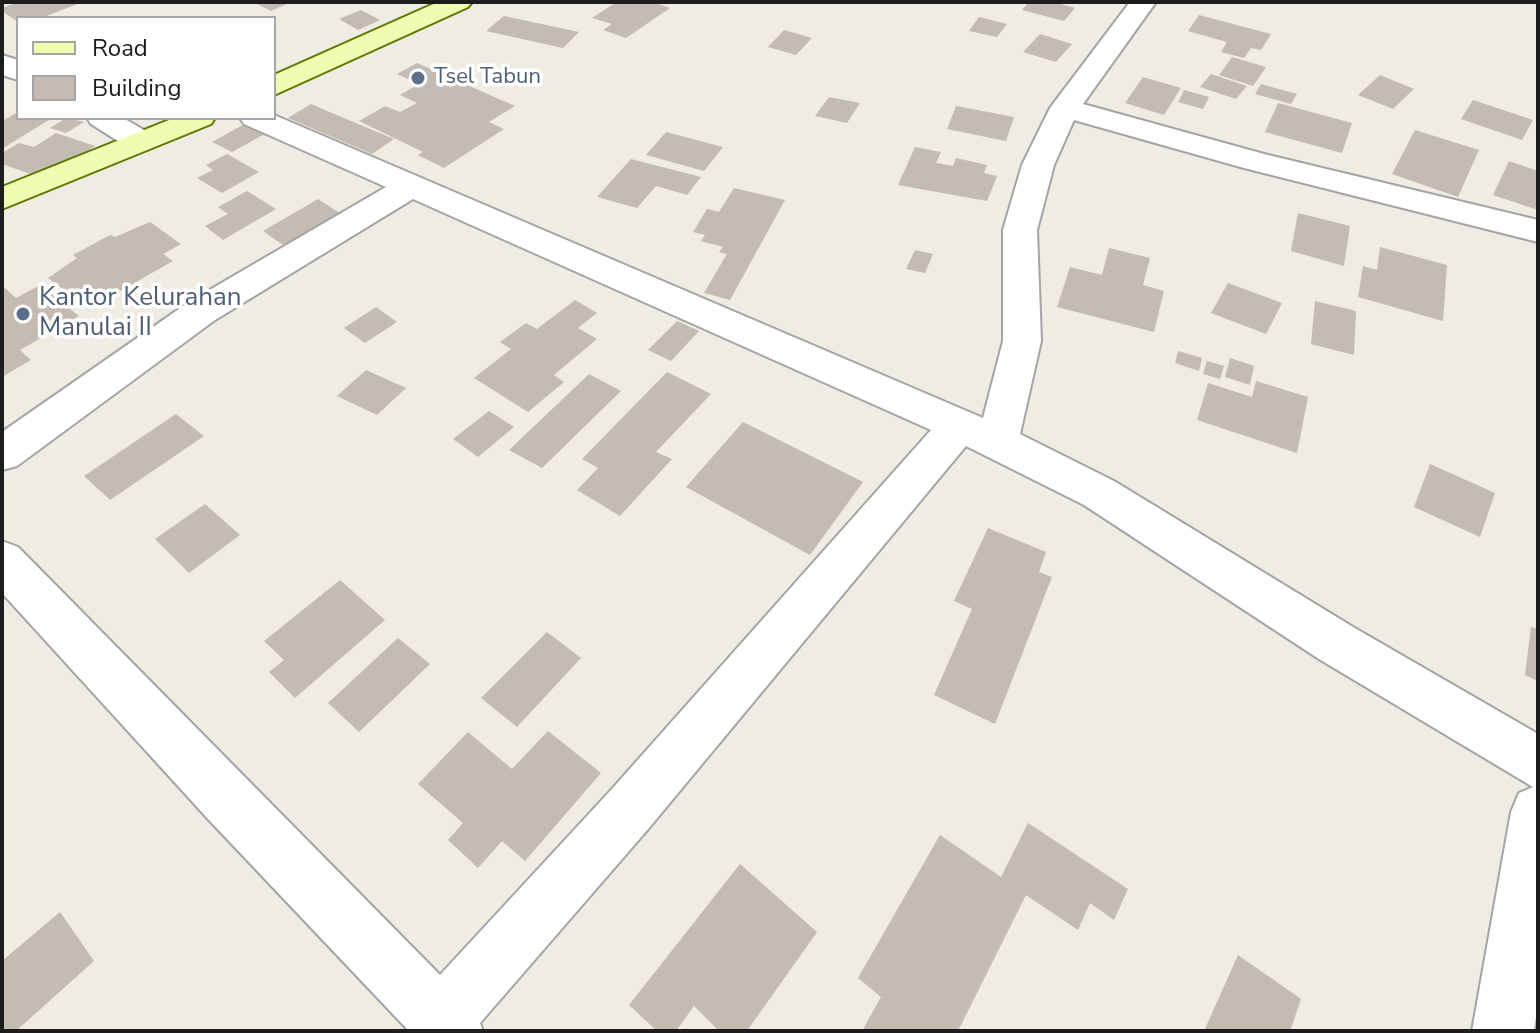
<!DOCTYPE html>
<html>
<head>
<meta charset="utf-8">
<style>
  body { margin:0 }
  #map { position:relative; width:1540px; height:1033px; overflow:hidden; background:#efece3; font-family:"Nunito Sans",sans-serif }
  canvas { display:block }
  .frame { position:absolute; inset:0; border:4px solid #1d1d1d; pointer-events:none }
  .legend { position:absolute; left:16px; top:16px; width:260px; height:104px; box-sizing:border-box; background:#fff; border:2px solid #a5a5a5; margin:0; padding:10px 14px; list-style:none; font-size:24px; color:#1d1d1d }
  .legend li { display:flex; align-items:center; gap:16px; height:40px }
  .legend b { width:40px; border:2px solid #a5a5a5 }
</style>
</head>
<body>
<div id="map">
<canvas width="1540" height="1033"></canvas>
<div class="frame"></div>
<ul class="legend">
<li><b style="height:10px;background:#f1fcb3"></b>Road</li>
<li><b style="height:22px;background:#c4bbb2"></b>Building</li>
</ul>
</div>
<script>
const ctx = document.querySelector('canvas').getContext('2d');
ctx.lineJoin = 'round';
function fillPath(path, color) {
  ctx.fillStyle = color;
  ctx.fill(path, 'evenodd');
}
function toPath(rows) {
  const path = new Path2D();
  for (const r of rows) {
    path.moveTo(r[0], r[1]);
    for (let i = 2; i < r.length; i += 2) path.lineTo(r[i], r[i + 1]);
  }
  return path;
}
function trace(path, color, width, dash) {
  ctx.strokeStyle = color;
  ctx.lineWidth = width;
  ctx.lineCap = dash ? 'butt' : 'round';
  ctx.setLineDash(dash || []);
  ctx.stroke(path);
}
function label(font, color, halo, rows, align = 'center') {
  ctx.font = font + ' "Nunito Sans",sans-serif';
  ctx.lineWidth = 7;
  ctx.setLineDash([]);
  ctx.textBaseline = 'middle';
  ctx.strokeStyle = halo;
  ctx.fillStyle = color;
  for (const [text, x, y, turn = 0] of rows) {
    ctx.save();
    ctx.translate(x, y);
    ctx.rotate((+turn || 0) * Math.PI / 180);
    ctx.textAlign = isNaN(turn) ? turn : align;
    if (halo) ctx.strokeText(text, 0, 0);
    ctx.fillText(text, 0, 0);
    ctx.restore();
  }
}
fillPath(toPath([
  [18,2,83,2,41,18,18,18,18,22,2,11,2,8],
  [253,2,291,2,271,11],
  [617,2,653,2,670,8,626,38,603,30,612,24,592,18],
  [1029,2,1054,2,1075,8,1064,21,1022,10],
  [361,10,380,20,358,30,339,19],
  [1199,15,1271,34,1261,50,1251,48,1244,58,1221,52,1227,42,1188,31],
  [504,16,579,32,563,48,486,31],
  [979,17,1007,24,997,37,969,31],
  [784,30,812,38,796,55,768,47],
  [1040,34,1072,44,1056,62,1023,52],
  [1232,57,1266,67,1253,86,1219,75],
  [417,63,515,106,489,122,504,129,444,168,418,155,423,152,359,121,385,106,400,112,417,103,400,95,419,84,397,74],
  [1211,74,1247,86,1236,99,1200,87],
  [1380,75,1414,89,1393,109,1358,95],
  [1143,77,1181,88,1164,115,1125,103],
  [1261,84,1297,94,1291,104,1255,94],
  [1184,90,1209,97,1203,109,1178,102],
  [829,97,860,103,847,123,815,116],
  [1473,100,1533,120,1522,140,1461,119],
  [1278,103,1352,123,1342,153,1265,132],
  [311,104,332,113,394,139,372,154,288,118],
  [956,106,1014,117,1006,141,947,129],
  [18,112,18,118,52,118,5,147,2,146,2,121],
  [66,118,84,122,66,133,50,128],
  [250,121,270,131,232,152,212,142],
  [1415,130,1479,150,1458,197,1392,174],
  [666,132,723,147,704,171,646,155],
  [56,133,95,146,45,179,2,164,2,153,19,143,34,147],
  [915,147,941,152,936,163,953,166,956,158,987,165,984,173,997,176,987,201,898,185],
  [227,154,259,172,222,193,197,178,213,170,206,165],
  [631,159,701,177,687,195,656,186,637,208,597,197],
  [1509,161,1538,171,1538,210,1493,195],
  [734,188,785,200,730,300,704,293,727,254,719,252,723,247,701,241,705,235,693,232,707,209,719,212],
  [247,191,276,209,223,240,205,226,228,214,218,207],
  [318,199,349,219,293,252,263,231],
  [1298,213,1350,226,1344,266,1291,251],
  [150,222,181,244,163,254,173,261,101,302,92,294,79,301,48,278,77,258,73,255,110,235,115,237],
  [1380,247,1447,265,1443,321,1358,297,1363,266,1377,270],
  [1109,248,1150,258,1143,285,1164,291,1154,332,1057,307,1070,267,1102,275],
  [915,250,933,254,925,273,906,269],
  [1228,283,1282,303,1266,334,1211,313],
  [40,285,79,316,20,350,31,360,2,377,2,290,5,288,16,298],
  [575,300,597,313,578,328,597,339,554,375,564,382,528,412,474,378,511,349,500,342,526,323,537,329],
  [1315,301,1356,311,1354,355,1311,344],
  [376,307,397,322,365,343,344,328],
  [677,321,699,331,671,361,648,350],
  [1178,351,1202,358,1199,371,1175,363],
  [1230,358,1254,366,1250,385,1225,377],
  [1207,361,1224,366,1220,379,1203,374],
  [366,370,406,388,377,415,337,396],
  [667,372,711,394,656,452,672,459,620,516,577,490,598,468,582,459],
  [589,374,621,391,542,468,509,450],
  [1256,381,1308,397,1297,453,1197,420,1208,383,1252,397],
  [489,411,514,427,478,457,453,439],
  [176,414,204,436,110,500,84,476],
  [743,422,863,482,810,555,686,487],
  [1430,464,1495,493,1480,537,1414,507],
  [205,504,240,535,189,573,155,539],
  [988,528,1046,552,1039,572,1052,577,995,724,934,695,972,609,954,601],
  [340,580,385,620,295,698,269,672,284,660,264,641],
  [1531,627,1538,629,1538,681,1525,675],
  [547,632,581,658,517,727,481,698],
  [398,638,430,664,359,732,328,703],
  [548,731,601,773,525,861,502,841,478,868,448,840,463,823,418,784,468,732,512,769],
  [1028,823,1128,889,1114,920,1090,903,1078,930,1026,895,958,1031,862,1031,881,997,858,978,940,835,1001,877],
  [740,864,817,932,747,1031,719,1031,694,1006,676,1031,657,1031,629,1005],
  [60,912,94,961,16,1031,2,1031,2,961],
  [1238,955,1301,999,1290,1031,1204,1031]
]), '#c4bbb2');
const minor = toPath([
  [1130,2,1156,2,1083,104,1264,154,1538,220,1538,242,1244,168,1074,120,1054,165,1037,230,1041,341,1020,434,1114,481,1353,627,1538,734,1538,1003,1534,1031,1472,1031,1511,812,1519,793,1533,787,1319,659,1084,505,966,446,649,828,480,1023,483,1031,409,1031,209,820,2,593,2,541,18,547,440,975,611,790,931,430,413,199,215,320,17,466,2,470,2,432,189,302,386,187,244,124,240,118,274,118,274,115,983,418,1003,341,1003,230,1022,165,1050,108,1130,2],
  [2,55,18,60,18,80,2,75,2,55],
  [87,118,123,118,151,134,155,141,151,148,140,150,129,148,91,124,87,118]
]);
const secondary = toPath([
  [438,2,472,2,468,7,274,95,274,75,438,2],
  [174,118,215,118,211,124,2,209,2,187,174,118]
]);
trace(minor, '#a4a4a4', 4);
trace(secondary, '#5f7900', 4);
fillPath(minor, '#fff');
fillPath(secondary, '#f1fcb3');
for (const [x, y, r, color] of [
  [418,78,8,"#5c6f8a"],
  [23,314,8,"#5c6f8a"]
]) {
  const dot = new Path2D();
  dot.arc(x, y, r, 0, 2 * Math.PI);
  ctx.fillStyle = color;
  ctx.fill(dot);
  trace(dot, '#fff', 3);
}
label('22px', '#4e5e75', '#fff', [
  ["Tsel Tabun",434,78]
], 'left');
label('26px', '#4e5e75', '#fff', [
  ["Kantor Kelurahan",39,299],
  ["Manulai II",39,329]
], 'left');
</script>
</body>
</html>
